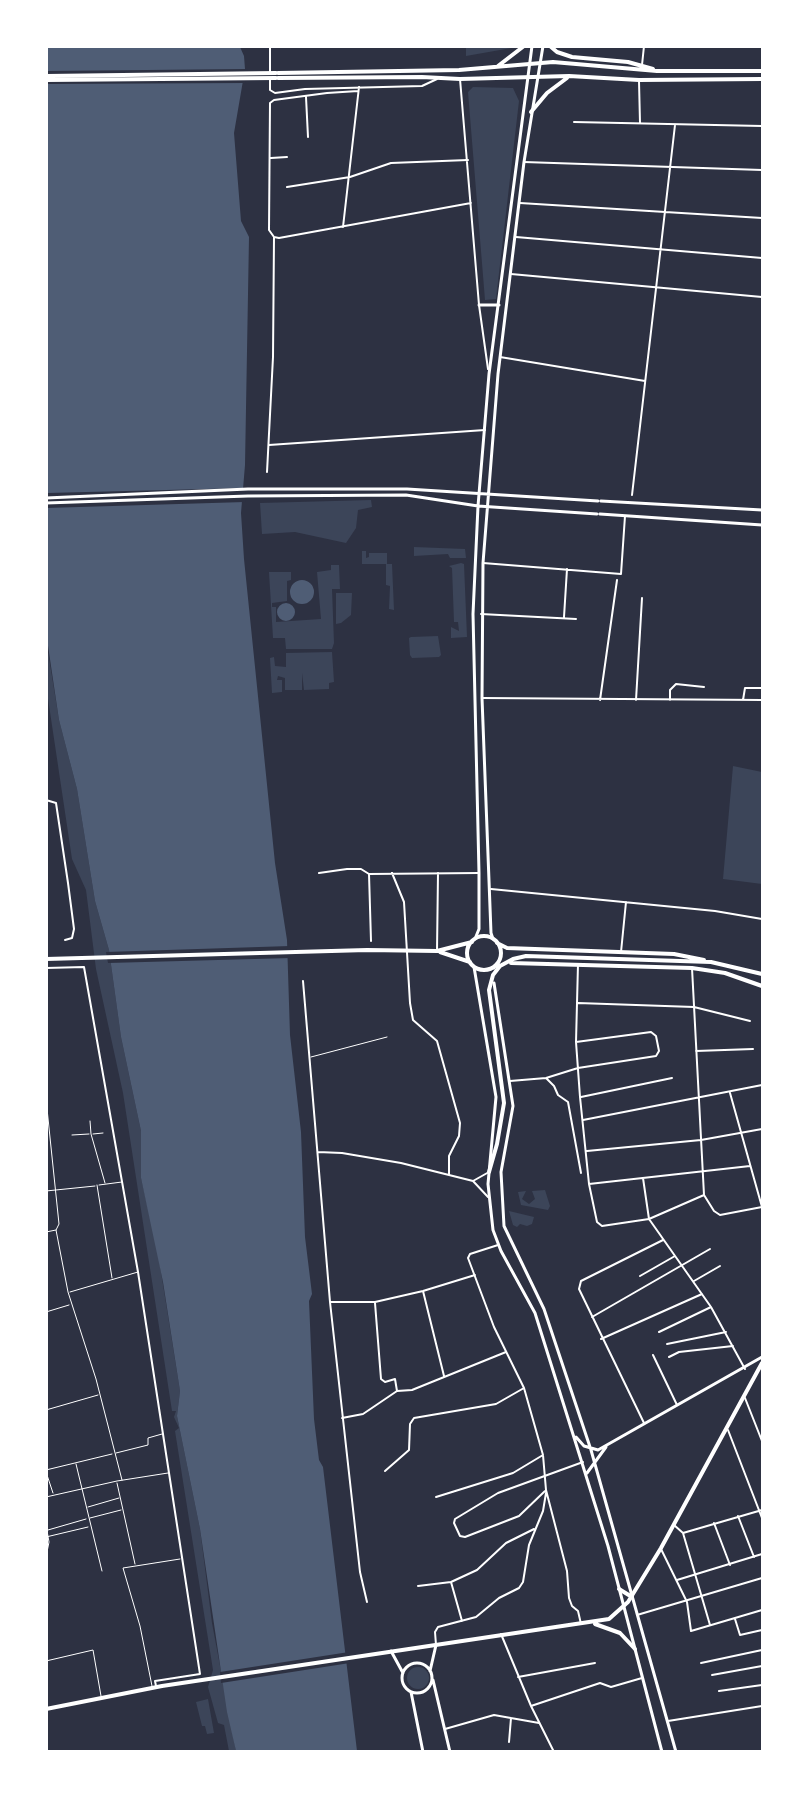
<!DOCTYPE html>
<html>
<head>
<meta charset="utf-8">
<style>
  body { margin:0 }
  #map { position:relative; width:809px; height:1798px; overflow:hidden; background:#2d3142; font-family:Poppins,sans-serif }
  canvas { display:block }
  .frame { position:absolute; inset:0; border:48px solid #fff; pointer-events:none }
</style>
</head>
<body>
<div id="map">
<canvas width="809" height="1798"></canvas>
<div class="frame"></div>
</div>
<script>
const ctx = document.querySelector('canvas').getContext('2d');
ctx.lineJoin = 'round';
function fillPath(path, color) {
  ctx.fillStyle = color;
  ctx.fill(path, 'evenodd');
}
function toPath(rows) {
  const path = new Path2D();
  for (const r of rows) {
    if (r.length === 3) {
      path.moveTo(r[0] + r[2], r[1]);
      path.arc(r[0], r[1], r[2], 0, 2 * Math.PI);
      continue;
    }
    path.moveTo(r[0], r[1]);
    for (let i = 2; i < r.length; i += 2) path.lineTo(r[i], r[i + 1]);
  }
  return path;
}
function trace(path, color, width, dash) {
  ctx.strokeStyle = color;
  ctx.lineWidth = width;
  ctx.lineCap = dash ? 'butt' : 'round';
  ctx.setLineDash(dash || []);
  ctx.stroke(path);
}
fillPath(toPath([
  [466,47,466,46,517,47,466,56],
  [473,87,513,88,519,101,496,299,485,300,468,92],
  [371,500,372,507,358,510,356,528,346,543,295,532,262,534,260,503],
  [414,547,465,549,466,558,450,558,448,554,414,556],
  [362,551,366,551,366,558,369,557,369,553,387,553,387,564,392,564,394,610,389,609,390,586,386,585,386,564,362,564],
  [461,563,464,564,467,637,451,638,451,627,459,631,458,622,454,622,452,568,449,566],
  [331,565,339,565,340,589,332,589,334,643,332,649,286,649,285,638,273,638,269,572,291,572,291,580,287,581,287,601,272,603,272,607,276,607,276,622,321,619,317,572,331,570],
  [336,593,352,593,351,615,341,623,336,624],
  [438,636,441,655,439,657,412,658,410,655,409,638,411,637],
  [46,639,59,720,77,789,95,901,109,950,121,1037,141,1131,141,1178,157,1247,180,1391,177,1416,200,1529,212,1623,236,1751,229,1751,224,1725,218,1723,208,1687,213,1670,175,1431,179,1428,174,1417,176,1411,172,1411,123,1093,96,969,86,890,72,859,47,692],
  [332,652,334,682,329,683,329,689,304,690,302,673,302,690,285,690,285,678,278,676,277,680,282,680,282,692,272,693,270,658,274,657,275,666,286,667,286,653],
  [733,766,762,772,762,884,723,879],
  [545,1190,550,1206,548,1210,521,1205,518,1192,526,1191,522,1199,529,1204,535,1199,532,1191],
  [509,1211,534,1217,532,1224,527,1226,520,1224,517,1227,513,1225],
  [418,1678,11],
  [208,1699,214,1733,207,1734,205,1726,202,1726,196,1702]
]), '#3c4559');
fillPath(toPath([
  [46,47,240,47,244,56,245,69,234,133,241,221,249,237,245,465,241,513,244,559,275,863,287,940,290,1035,301,1132,305,1237,312,1294,309,1301,314,1419,319,1460,323,1467,357,1751,236,1751,227,1712,200,1529,177,1416,180,1391,163,1282,141,1178,141,1131,121,1037,109,950,95,901,77,789,59,720,47,639],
  [302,592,12],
  [286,612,9]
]), '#4f5d75');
fillPath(toPath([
  [248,69,245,83,46,84,47,71],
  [246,488,245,502,46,508,47,493],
  [290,946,291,958,108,963,106,952],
  [349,1652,350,1663,221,1683,220,1672]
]), '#2d3142');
trace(toPath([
  [46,839,47,839],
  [311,1057,387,1037],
  [46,1099,59,1224,56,1230,68,1292,96,1379,122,1480],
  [90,1121,91,1134,105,1183],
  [93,1134,103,1133],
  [72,1135,89,1134],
  [97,1185,112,1278],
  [99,1185,122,1182],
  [46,1191,95,1186],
  [46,1232,56,1230],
  [70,1292,138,1272],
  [46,1312,69,1305],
  [46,1410,98,1395],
  [116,1453,148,1445,148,1438,162,1434],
  [76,1464,102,1571],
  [46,1470,112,1454],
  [46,1472,53,1493],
  [117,1483,135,1564],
  [46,1497,117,1481,168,1473],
  [88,1507,119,1498],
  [90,1518,121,1510],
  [46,1525,49,1542,46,1557],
  [48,1530,86,1519],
  [46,1537,88,1527],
  [46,1661,93,1650,101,1696],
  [152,1686,140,1626,123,1568,180,1559]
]), '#fff', 1);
trace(toPath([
  [642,65,644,46],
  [270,74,270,46],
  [270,79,270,90,275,93,305,89,422,86,437,79],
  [460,79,479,305,488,369],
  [639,81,640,123],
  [306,97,308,137],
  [574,122,762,126],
  [271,158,287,157],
  [524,162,762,170],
  [287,187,350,177,391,163,468,160],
  [520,203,762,218],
  [343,227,359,87],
  [274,237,269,230,270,103,274,100,327,93,358,91],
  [274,237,279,238,471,203],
  [516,237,762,258],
  [511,274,762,297],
  [500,357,645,381],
  [269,445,485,430],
  [267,472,273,357,274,237],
  [632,495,675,125],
  [483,563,621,574,625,516],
  [481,614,576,619],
  [564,617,567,569],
  [482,698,762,700],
  [600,700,617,580],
  [636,700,642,598],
  [670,700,670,690,676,684,704,687],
  [743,700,745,688,762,688],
  [46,800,56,803,68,883,74,929,72,938,65,940],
  [319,873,347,869,361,869,369,874,479,873],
  [392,873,404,902,410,1003,413,1020,437,1041,460,1123,459,1136,449,1156,449,1175],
  [369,874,371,941],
  [491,889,715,911,762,919],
  [437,951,438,873],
  [621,952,626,902],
  [578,964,576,1042,580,1097,589,1184,597,1222,602,1226,649,1219,704,1195],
  [46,968,84,967,138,1272,200,1674,155,1681,156,1686],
  [692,968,704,1195,714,1211,720,1215,762,1207],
  [303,981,330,1302,360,1572,367,1602],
  [578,1003,694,1007,750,1021],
  [696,1051,753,1049],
  [546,1078,554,1086,558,1095,568,1102,581,1173],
  [510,1081,546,1078,578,1068,656,1056,659,1051,656,1036,651,1032,576,1042],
  [730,1093,762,1207,762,1236],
  [581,1097,672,1078],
  [583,1120,762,1085],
  [587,1151,701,1140,762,1129],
  [318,1152,342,1153,401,1163,473,1181,488,1197],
  [643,1178,649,1219,711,1307,745,1369],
  [473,1181,489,1172],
  [589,1184,750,1166],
  [498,1245,470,1254,468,1258,494,1327,524,1388,543,1455,546,1490,567,1571,569,1598,572,1606,578,1611,581,1624],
  [640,1276,675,1256],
  [694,1281,720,1266],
  [423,1291,444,1376],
  [330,1302,375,1302,423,1291,475,1275],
  [375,1303,381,1379,385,1382,395,1379,397,1391],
  [592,1317,710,1249],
  [659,1332,711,1307],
  [601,1339,702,1294],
  [667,1344,726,1332],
  [653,1355,677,1405],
  [669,1357,679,1352,733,1346],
  [745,1398,762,1441],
  [342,1418,363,1414,397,1391,412,1390,506,1352],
  [644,1423,579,1289,581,1281,663,1240],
  [728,1430,762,1518],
  [385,1471,409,1450,410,1424,414,1418,496,1404,524,1388],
  [545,1491,519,1516,465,1537,460,1536,454,1523,455,1519,498,1493,583,1462],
  [436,1497,513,1473,543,1455],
  [738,1516,754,1557],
  [714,1523,730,1565],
  [674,1525,683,1533,710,1625],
  [683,1533,762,1510],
  [661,1549,687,1602,691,1631,762,1610],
  [677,1580,762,1554],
  [418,1586,451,1582],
  [637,1615,762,1578],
  [735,1619,740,1635,762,1630],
  [462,1621,451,1582,477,1570,506,1543,534,1529],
  [501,1634,531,1706,554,1752],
  [436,1645,435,1632,438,1627,476,1617,499,1598,519,1588,523,1582,529,1545,543,1511,546,1493],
  [701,1663,762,1650],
  [712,1675,762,1666],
  [518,1677,595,1663],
  [719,1691,762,1685],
  [531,1706,600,1683,611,1687,642,1678],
  [668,1721,762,1706],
  [445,1729,494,1715,539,1723],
  [509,1742,511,1718]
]), '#fff', 2);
trace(toPath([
  [391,1651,403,1673],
  [417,1678,15],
  [430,1671,436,1645],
  [433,1680,450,1752],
  [411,1692,423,1752]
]), '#fff', 3);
trace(toPath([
  [479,305,499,305],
  [46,498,248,489,407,489,598,501],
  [601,501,762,510],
  [46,503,248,496,406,495,478,506,597,514],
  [600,514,762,525],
  [475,939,479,929,479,873,473,614,478,506,489,374,532,46],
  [493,939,491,933,482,698,483,563,498,374,524,162,543,46],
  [474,967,496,1097,488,1184,493,1230,501,1251,535,1313,608,1546,662,1752],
  [494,967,494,968],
  [494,983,513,1106,501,1172,504,1226,544,1309,591,1450,676,1752],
  [576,1437,584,1446,598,1450,762,1357],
  [587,1473,606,1447]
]), '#fff', 3);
trace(toPath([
  [550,46,557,52,572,57,628,62,653,69],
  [498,66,524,46],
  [278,73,459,70,553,62,657,71,762,71],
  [46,76,276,73],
  [278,78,422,77,460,79,569,76,639,80,762,79],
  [46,80,276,78],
  [531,112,547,93,567,78],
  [484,953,17],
  [497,943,507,948,674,954,704,960],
  [440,952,470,962],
  [46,959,367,950,437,951,472,942],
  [711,962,762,974],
  [511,963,692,968,725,973,762,986],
  [489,1172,497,1144,504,1103,489,990,493,975,500,966,513,959,526,956,711,962],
  [619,1589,632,1597],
  [595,1624,620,1633,635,1649],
  [46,1709,162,1686,609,1619,628,1602,661,1548,762,1363]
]), '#fff', 4);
</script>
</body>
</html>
